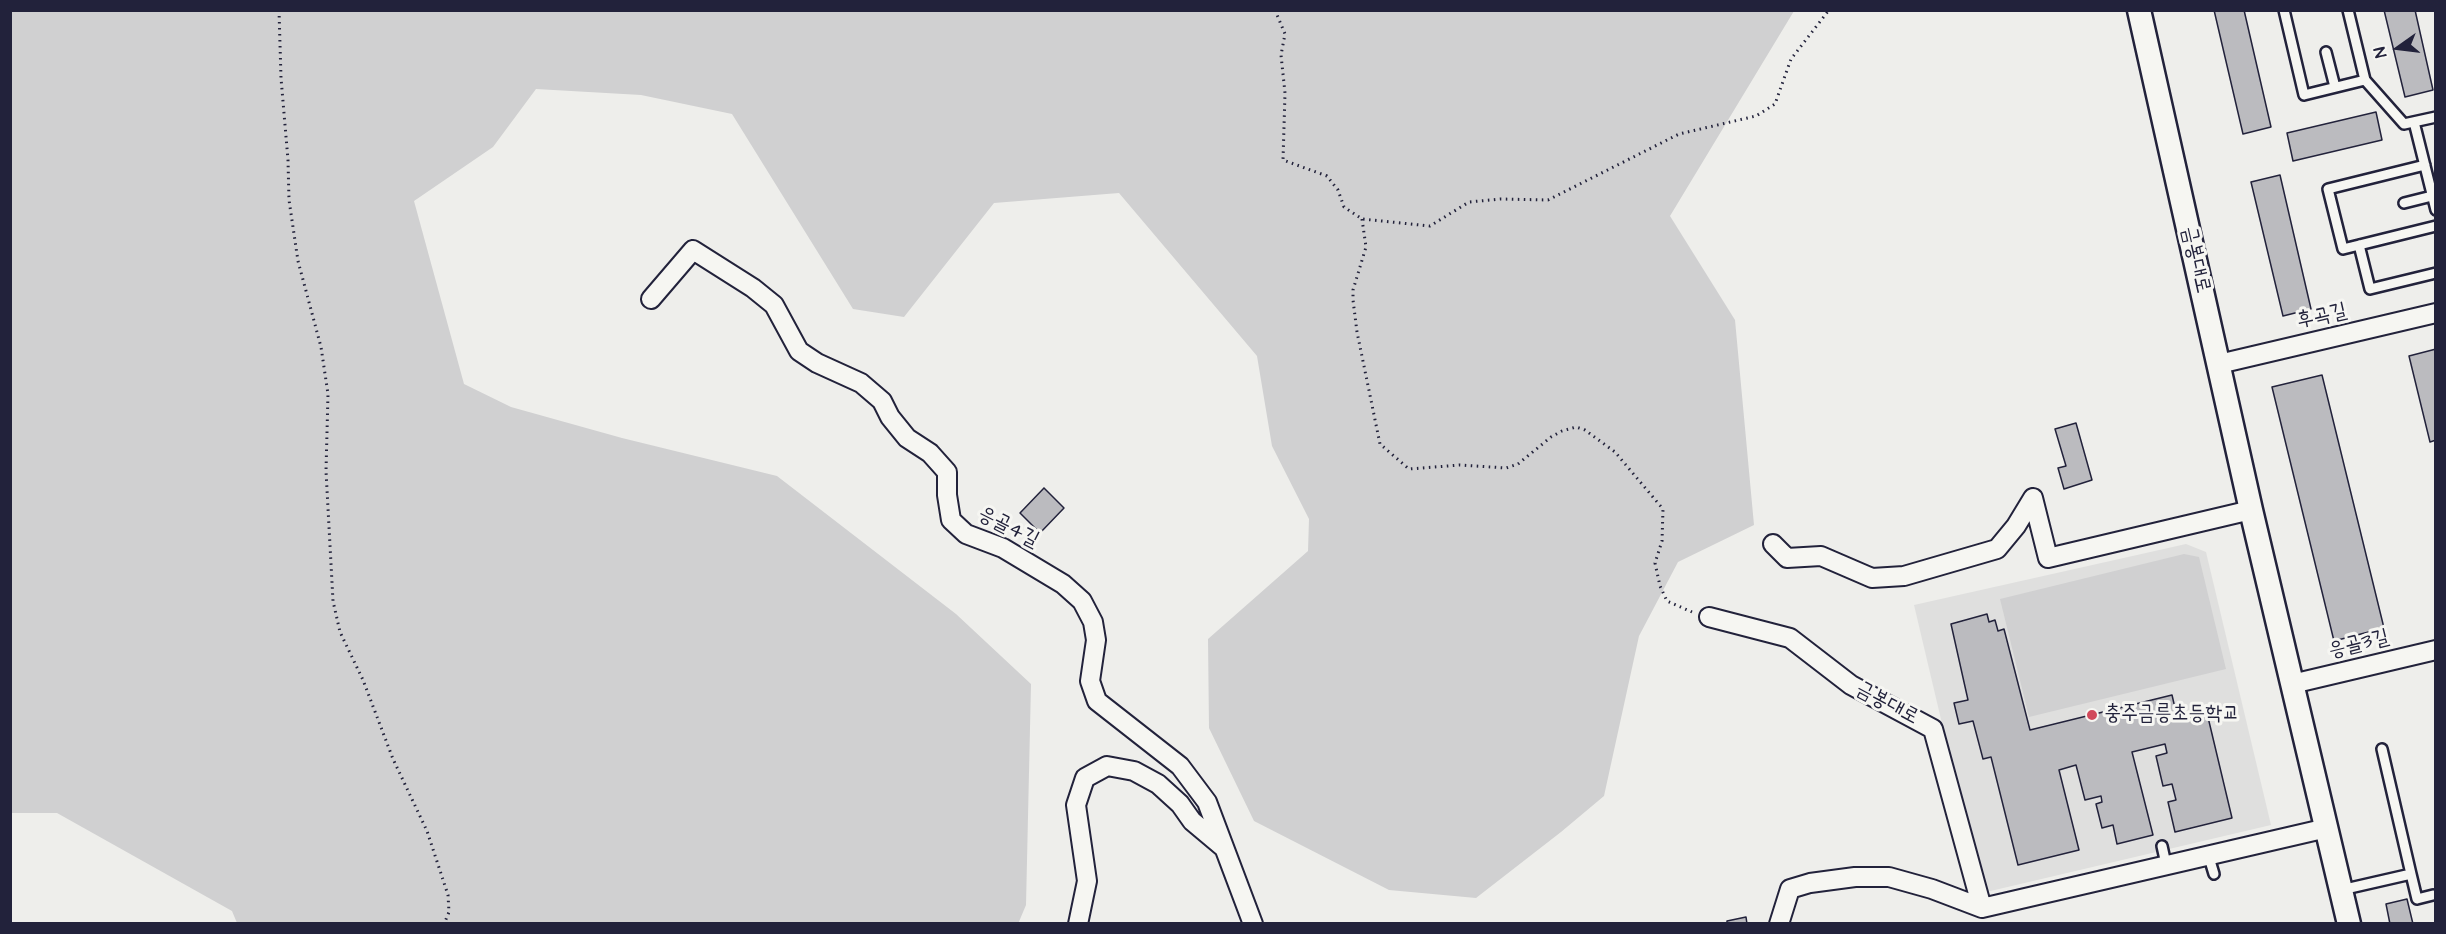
<!DOCTYPE html>
<html>
<head>
<meta charset="utf-8">
<style>
  body { margin:0 }
  #map { position:relative; width:2446px; height:934px; overflow:hidden; background:#eeeeeb; font-family:"Architects Daughter",sans-serif }
  canvas { display:block }
  .frame { position:absolute; inset:0; border:12px solid #22223b; pointer-events:none }
  .north { position:absolute; left:2368px; top:18px; width:60px; height:60px; -webkit-text-stroke:4px #f6f6f2; paint-order:stroke; rotate:256deg; font-size:16px; font-weight:700; line-height:24px; text-align:center; color:#22223b }
  .north::after { content:''; display:block; margin:auto; width:21px; height:27px; background:#22223b; clip-path:polygon(50% 0,100% 100%,50% 72%,0 100%) }
</style>
</head>
<body>
<div id="map">
<canvas width="2446" height="934"></canvas>
<div class="frame"></div>
<div class="north">N</div>
</div>
<script>
const ctx = document.querySelector('canvas').getContext('2d');
ctx.lineJoin = 'round';
function fillPath(path, color) {
  ctx.fillStyle = color;
  ctx.fill(path, 'evenodd');
}
function toPath(rows) {
  const path = new Path2D();
  for (const r of rows) {
    path.moveTo(r[0], r[1]);
    for (let i = 2; i < r.length; i += 2) path.lineTo(r[i], r[i + 1]);
  }
  return path;
}
function trace(path, color, width, dash) {
  ctx.strokeStyle = color;
  ctx.lineWidth = width;
  ctx.lineCap = dash ? 'butt' : 'round';
  ctx.setLineDash(dash || []);
  ctx.stroke(path);
}
function label(font, color, halo, rows, align = 'center') {
  ctx.font = font + ' "Architects Daughter","Poor Story",sans-serif';
  ctx.lineWidth = 6;
  ctx.setLineDash([]);
  ctx.textBaseline = 'middle';
  ctx.strokeStyle = halo;
  ctx.fillStyle = color;
  for (const [text, x, y, turn = 0] of rows) {
    ctx.save();
    ctx.translate(x, y);
    ctx.rotate((+turn || 0) * Math.PI / 180);
    ctx.textAlign = isNaN(turn) ? turn : align;
    if (halo) ctx.strokeText(text, 0, 0);
    ctx.fillText(text, 0, 0);
    ctx.restore();
  }
}
fillPath(toPath([
  [2186,544,2206,552,2271,825,1982,893,1914,605]
]), '#dfdfde');
fillPath(toPath([
  [11,10,1794,11,1670,216,1735,320,1754,525,1678,562,1639,636,1604,796,1561,832,1476,898,1389,890,1254,821,1209,728,1208,639,1308,551,1309,519,1272,446,1257,356,1119,193,994,203,904,317,853,309,732,114,641,95,536,89,493,147,414,201,464,384,511,407,622,438,777,476,956,614,1031,684,1026,905,1018,924,237,923,232,911,57,813,11,813],
  [2184,554,2199,557,2226,669,2029,717,2000,599]
]), '#d0d0d1');
const building = toPath([
  [2214,10,2244,10,2271,127,2243,134,2214,10],
  [2384,10,2415,10,2433,90,2405,97,2384,10],
  [2376,112,2382,140,2293,161,2287,133,2376,112],
  [2280,175,2311,309,2283,316,2251,182,2280,175],
  [2436,349,2436,440,2430,442,2409,356,2436,349],
  [2322,375,2384,628,2334,641,2272,387,2322,375],
  [2076,423,2092,480,2064,489,2058,468,2066,466,2055,429,2076,423],
  [1044,488,1064,508,1040,533,1020,513,1044,488],
  [1987,614,1989,622,1995,620,1998,631,2004,629,2030,730,2172,695,2178,721,2207,713,2232,818,2175,832,2168,802,2176,800,2172,784,2163,786,2156,756,2167,753,2165,744,2132,752,2153,835,2117,844,2113,825,2102,828,2096,804,2102,802,2101,796,2085,800,2076,765,2059,770,2079,850,2018,865,1991,757,1983,759,1973,721,1959,724,1954,703,1968,700,1951,624,1987,614],
  [2407,899,2413,924,2390,924,2386,904,2407,899],
  [1746,917,1747,924,1727,924,1727,921,1746,917]
]);
fillPath(building, '#bbbbbf');
trace(building, '#22223b', 1.5);
const service = toPath([
  [2284,10,2304,95,2365,80],
  [2348,10,2365,80,2404,124,2436,117],
  [2326,52,2335,87],
  [2414,122,2436,210],
  [2425,165,2328,189,2343,249,2436,226],
  [2404,203,2432,196],
  [2359,245,2370,289,2436,273],
  [2162,846,2166,864],
  [2208,854,2214,874],
  [2411,874,2417,899,2433,895],
  [2341,890,2411,874,2382,749]
]);
const minor = toPath([
  [651,299,693,250,753,288,774,305,799,351,817,363,861,383,882,401,890,417,907,438,930,453,947,472,947,495,951,520,966,534,1003,548,1063,584,1082,601,1093,622,1096,640,1090,681,1097,701,1180,766,1207,802,1253,924],
  [2219,364,2436,313],
  [2033,498,2048,558,2251,510],
  [1773,544,1787,558,1821,556,1872,578,1904,576,1997,549,2016,526,2033,498],
  [1709,617,1790,638,1851,685,1933,729,1982,908],
  [2292,684,2436,650],
  [1078,924,1087,881,1076,805,1085,778,1107,766,1134,771,1158,784,1180,804,1192,821,1223,847],
  [1779,924,1790,889,1810,883,1855,877,1889,877,1932,889,1982,908,2327,828]
]);
const tertiary = toPath([
  [2139,10,2251,510,2349,924]
]);
trace(service, '#22223b', 14);
trace(minor, '#22223b', 22);
trace(tertiary, '#22223b', 27);
trace(toPath([
  [279,10,281,78,288,160,289,200,298,261,321,347,328,394,326,471,333,601,340,632,363,680,393,759,427,831,448,895,449,912,444,924],
  [1275,10,1285,34,1281,55,1285,93,1283,160,1327,176,1338,190,1344,207,1362,219,1430,226,1469,202,1501,199,1548,200,1679,134,1756,116,1775,104,1791,59,1829,10],
  [1362,219,1366,247,1353,290,1353,300,1357,332,1380,444,1409,469,1460,465,1506,468,1518,464,1551,437,1562,431,1576,427,1585,430,1615,452,1663,509,1662,541,1655,563,1660,586,1667,601,1692,612]
]), '#22223b', 3, [1.5, 4.5]);
trace(service, '#f6f6f2', 9);
trace(minor, '#f6f6f2', 18);
trace(tertiary, '#f6f6f2', 22);
for (const [x, y, r, color] of [
  [2092,715,6,"#d1495b"]
]) {
  const dot = new Path2D();
  dot.arc(x, y, r, 0, 2 * Math.PI);
  ctx.fillStyle = color;
  ctx.fill(dot);
  trace(dot, '#f6f6f2', 2);
}
label('21px', '#22223b', '#f6f6f2', [
  ["금봉대로",2195,260,77],
  ["후곡길",2322,317,-13],
  ["응골4길",1008,528,27],
  ["응골3길",2359,645,-14],
  ["금봉대로",1887,704,28]
]);
label('21px', '#22223b', '#f6f6f2', [
  ["충주금릉초등학교",2104,715]
], 'left');
</script>
</body>
</html>
